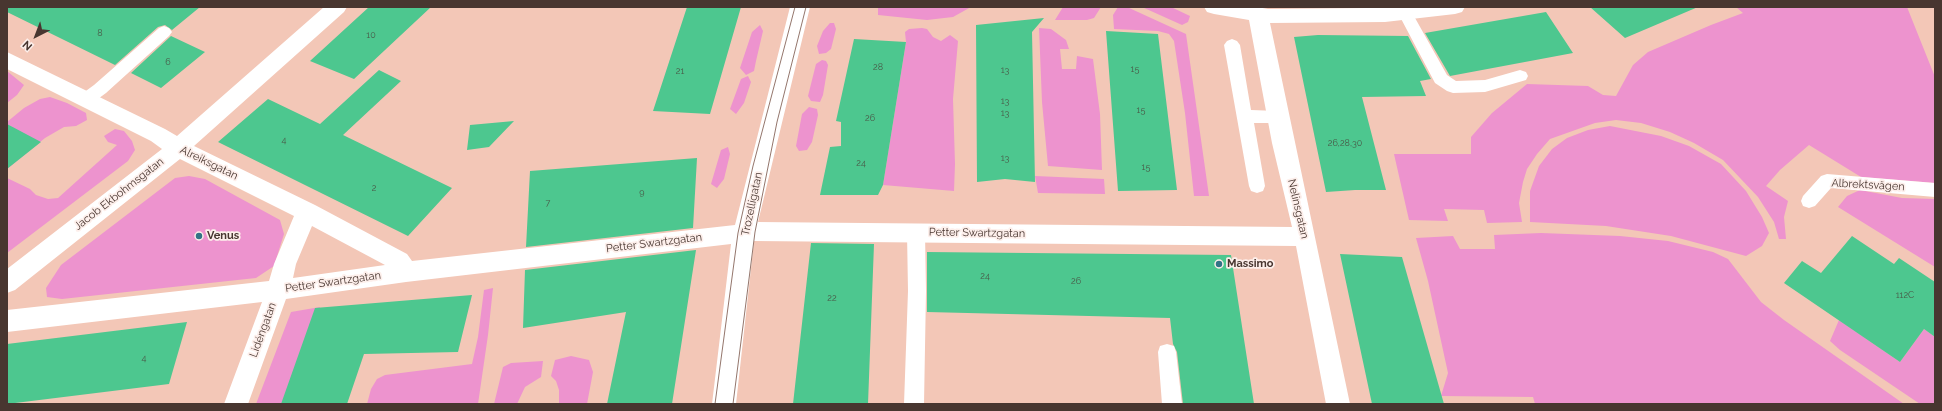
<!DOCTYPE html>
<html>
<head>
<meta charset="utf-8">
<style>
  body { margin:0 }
  #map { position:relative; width:1942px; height:411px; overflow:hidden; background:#f3c7b7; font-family:Raleway,sans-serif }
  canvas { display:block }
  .frame { position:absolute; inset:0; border:8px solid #483630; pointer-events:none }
  .north { position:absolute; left:16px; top:16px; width:40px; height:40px; -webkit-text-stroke:3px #fdefeb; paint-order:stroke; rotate:222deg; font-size:11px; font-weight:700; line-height:16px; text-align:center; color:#483630 }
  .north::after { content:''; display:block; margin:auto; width:14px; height:18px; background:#483630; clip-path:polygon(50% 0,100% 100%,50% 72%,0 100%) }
</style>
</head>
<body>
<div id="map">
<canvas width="1942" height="411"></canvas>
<div class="frame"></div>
<div class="north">N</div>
</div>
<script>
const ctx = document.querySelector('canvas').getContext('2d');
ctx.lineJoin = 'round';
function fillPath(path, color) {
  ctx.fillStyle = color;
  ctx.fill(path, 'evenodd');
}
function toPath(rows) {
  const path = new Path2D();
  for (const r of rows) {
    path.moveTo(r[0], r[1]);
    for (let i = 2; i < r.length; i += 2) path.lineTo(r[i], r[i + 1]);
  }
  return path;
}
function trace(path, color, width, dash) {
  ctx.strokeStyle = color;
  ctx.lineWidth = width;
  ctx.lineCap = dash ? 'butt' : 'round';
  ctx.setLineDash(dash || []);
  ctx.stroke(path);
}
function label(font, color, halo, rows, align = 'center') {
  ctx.font = font + ' Raleway,sans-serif';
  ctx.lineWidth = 3.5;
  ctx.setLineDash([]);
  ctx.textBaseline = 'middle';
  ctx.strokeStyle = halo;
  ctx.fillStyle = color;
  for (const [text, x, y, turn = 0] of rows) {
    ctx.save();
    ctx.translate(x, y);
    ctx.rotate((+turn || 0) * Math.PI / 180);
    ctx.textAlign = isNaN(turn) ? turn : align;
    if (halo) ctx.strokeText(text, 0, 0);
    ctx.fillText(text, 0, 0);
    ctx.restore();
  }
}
fillPath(toPath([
  [878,7,971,7,953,17,927,20,878,15],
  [1063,7,1101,7,1094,18,1087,20,1055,20],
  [1118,7,1127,7,1186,34,1209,196,1194,196,1185,113,1174,41,1169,34,1158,31,1114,29,1113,15],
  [1142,7,1171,7,1190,16,1188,22,1182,25],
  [1736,7,1907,7,1935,77,1935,183,1861,177,1809,145,1780,170,1766,186,1788,201,1784,217,1786,239,1779,239,1774,222,1758,197,1723,160,1694,143,1670,132,1641,123,1616,120,1595,123,1550,139,1537,154,1527,169,1523,182,1519,203,1522,222,1487,223,1484,210,1444,209,1448,221,1409,220,1394,154,1471,154,1471,137,1492,113,1527,84,1588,86,1603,95,1616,96,1633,65,1648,52,1711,25,1743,13],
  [830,23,834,23,836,29,831,49,826,53,819,54,817,46,823,31],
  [760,25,763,31,756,61,754,71,746,75,740,68,752,32],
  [922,28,927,29,933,37,941,41,950,35,958,41,953,99,955,164,954,191,883,185,906,42,905,32,909,29],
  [1039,28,1051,29,1066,40,1069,49,1060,49,1062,69,1076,69,1077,56,1093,59,1100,114,1102,170,1048,166,1042,102],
  [822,60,826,61,828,65,823,95,820,102,811,101,808,96,816,64],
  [7,71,24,85,17,95,7,103],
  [748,76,751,82,744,103,736,114,730,109,741,79],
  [50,97,67,103,86,113,87,120,76,126,64,127,45,138,7,169,7,131,12,127,7,124,7,122,24,108,40,99],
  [809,107,817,109,818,115,812,142,807,150,799,151,796,146,802,114],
  [1610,126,1661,136,1689,146,1721,164,1746,191,1762,217,1769,233,1762,246,1746,256,1671,236,1606,226,1530,222,1530,191,1539,166,1552,149,1567,138,1588,130],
  [115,129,124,131,132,141,135,150,128,161,7,253,7,178,30,189,36,195,48,199,58,198,117,145,108,142,104,136],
  [728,147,730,154,724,179,717,188,711,184,721,150],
  [189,176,205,179,280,220,284,234,274,266,256,278,62,299,47,297,46,288,61,265,175,178],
  [1035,176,1104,179,1105,194,1038,193],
  [1860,190,1902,198,1935,199,1935,267,1838,207,1847,196],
  [1541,233,1620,236,1668,241,1713,252,1728,259,1761,302,1784,320,1904,404,1535,404,1533,397,1441,396,1448,373,1428,281,1416,238,1453,236,1460,249,1495,249,1494,235],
  [493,288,488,335,478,404,367,404,371,389,377,379,385,375,472,364,478,337,484,290],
  [320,307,284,404,256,404,291,312],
  [1839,320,1900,362,1924,329,1935,337,1935,404,1920,404,1840,350,1830,341],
  [571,356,589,360,593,372,587,404,559,404,559,390,556,381,551,376,555,360],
  [543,361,541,377,525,387,517,404,494,404,503,367,511,363]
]), '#ed93ce');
fillPath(toPath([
  [7,7,200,7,172,30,165,25,158,27,115,65,7,12],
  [369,7,431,7,354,79,310,61],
  [687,7,741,7,710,114,653,111],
  [1590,7,1698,7,1625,38],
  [1546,12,1573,53,1450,76,1425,33],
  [1044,18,1032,32,1035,182,1005,179,977,182,976,25],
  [1106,31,1158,34,1177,190,1118,191],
  [1318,35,1408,36,1431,79,1420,81,1426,96,1362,97,1386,190,1355,190,1326,192,1294,37],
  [171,36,205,52,161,88,131,73],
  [854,39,906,42,883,185,878,195,820,195,830,147,841,146,841,122,836,121],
  [379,70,401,81,343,135,452,188,408,236,218,142,268,99,320,124],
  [514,121,489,147,467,150,470,125],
  [7,124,41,142,7,169],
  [697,158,693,228,526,247,530,171],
  [1852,236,1894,264,1899,258,1935,282,1935,337,1924,329,1900,362,1784,283,1802,261,1821,273],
  [811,243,874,244,868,404,793,404],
  [696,250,672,404,607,404,626,312,523,328,525,270],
  [927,252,1231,255,1254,404,1183,404,1177,352,1173,344,1170,318,927,312],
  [1340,254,1402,257,1444,404,1372,404],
  [472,295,458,352,364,354,347,404,281,404,315,308],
  [187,322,169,384,7,404,7,344]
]), '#4dc78f');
fillPath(toPath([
  [1405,7,1410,9,1447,75,1456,81,1485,80,1520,70,1526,72,1528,76,1526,80,1485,92,1453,93,1447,91,1435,83,1398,13,1400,9,1405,7],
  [164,26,169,28,172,32,169,36,106,93,91,104,85,106,79,104,77,100,79,96,94,85,159,28,164,26],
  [1232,39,1237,41,1240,45,1251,110,1278,111,1284,112,1286,117,1284,122,1278,123,1254,123,1265,186,1263,191,1257,193,1251,191,1249,186,1224,45,1227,41,1232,39],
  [1827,174,1935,183,1935,197,1831,188,1815,206,1809,208,1803,206,1801,201,1803,196,1821,176,1827,174],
  [916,226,922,228,925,233,926,291,924,404,904,404,908,291,907,233,910,228,916,226],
  [1167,344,1174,346,1176,352,1182,404,1162,404,1158,352,1160,346,1167,344]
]), '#fff');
fillPath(toPath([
  [324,7,347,7,344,12,194,146,315,205,407,254,412,261,735,225,790,7,810,7,758,222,1292,227,1272,143,1249,20,1214,14,1207,12,1204,7,1257,7,1268,9,1465,7,1462,12,1455,14,1385,22,1270,23,1350,404,1326,404,1296,246,754,241,736,404,712,404,731,244,406,282,286,299,248,404,224,404,262,302,7,332,7,310,269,281,274,264,294,216,180,159,15,290,7,293,7,269,162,149,151,141,7,69,7,52,165,129,177,136,324,7],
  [312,226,385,265,293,278,296,264,312,226]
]), '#fff');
trace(toPath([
  [715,404,738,233,753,166,795,7],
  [733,404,755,232,777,122,806,7]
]), '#94766c', 1);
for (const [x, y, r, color] of [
  [199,236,4,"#327386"],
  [1219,264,4,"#327386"]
]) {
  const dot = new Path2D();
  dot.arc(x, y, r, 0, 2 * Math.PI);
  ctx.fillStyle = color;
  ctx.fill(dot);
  trace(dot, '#fdefeb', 1.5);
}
label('9px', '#495a48', null, [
  ["8",100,33],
  ["10",371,35],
  ["6",168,62],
  ["28",878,67],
  ["15",1135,69],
  ["13",1005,70],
  ["21",680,71],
  ["13",1005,101],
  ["15",1141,110],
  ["13",1005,113],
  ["26",870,118],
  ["4",284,140],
  ["26,28,30",1345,143],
  ["13",1005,158],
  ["24",861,163],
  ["15",1146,167],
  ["2",374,188],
  ["9",642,192],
  ["7",548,203],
  ["24",985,276],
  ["26",1076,281],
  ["112C",1905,295],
  ["22",832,298],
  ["4",144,358]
]);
label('11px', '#483630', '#fdefeb', [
  ["Alreiksgatan",209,163,26],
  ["Albrektsvägen",1868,185,3],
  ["Jacob Ekbohmsgatan",119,194,-38],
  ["Trozelligatan",752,204,-78],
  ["Nelinsgatan",1298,209,77],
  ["Petter Swartzgatan",977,233,1],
  ["Petter Swartzgatan",654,243,-7],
  ["Petter Swartzgatan",333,282,-8],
  ["Lidéngatan",263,330,-70]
]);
label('bold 11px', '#483630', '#fdefeb', [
  ["Venus",207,236],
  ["Massimo",1227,264]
], 'left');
</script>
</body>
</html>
